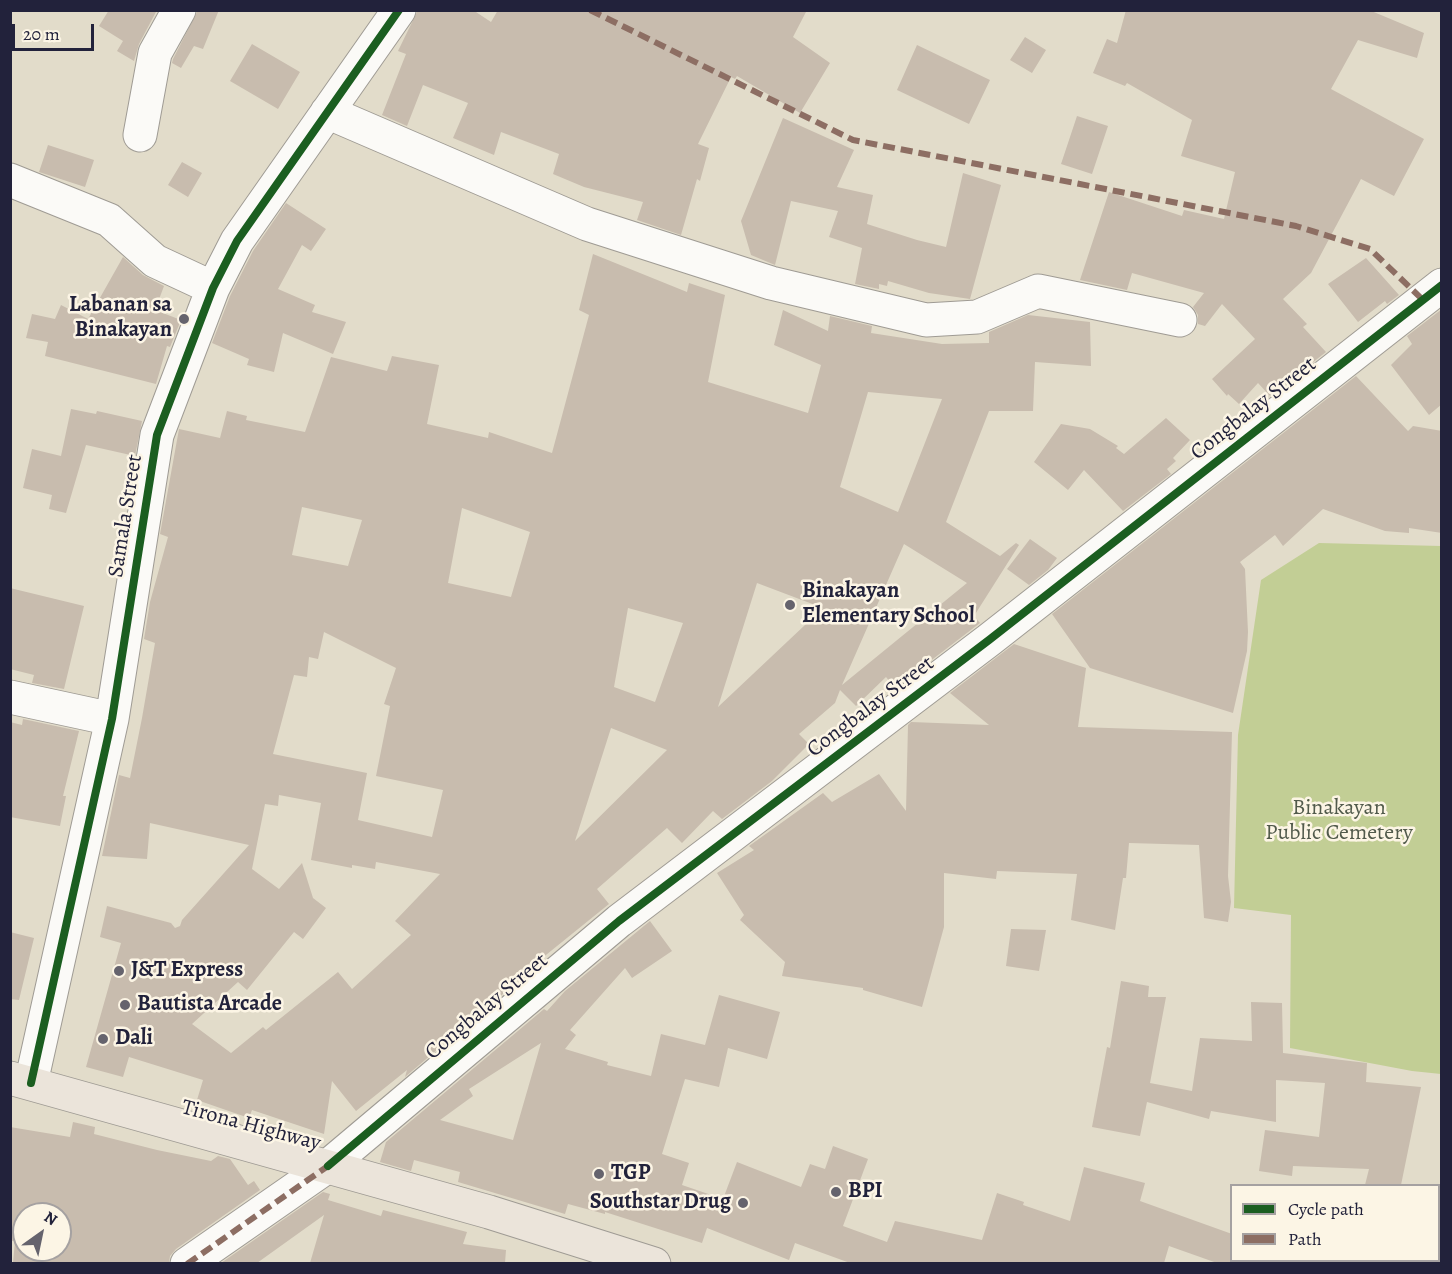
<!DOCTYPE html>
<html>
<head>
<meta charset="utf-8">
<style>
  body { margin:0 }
  #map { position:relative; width:1452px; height:1274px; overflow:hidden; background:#e2dcca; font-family:Alegreya,serif }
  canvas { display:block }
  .frame { position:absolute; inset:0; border:12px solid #22223b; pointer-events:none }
  .legend { position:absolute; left:1230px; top:1184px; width:210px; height:78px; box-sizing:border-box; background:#fcf5e5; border:2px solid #a5a1a1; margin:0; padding:8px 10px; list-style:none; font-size:18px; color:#22223b }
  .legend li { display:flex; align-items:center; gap:12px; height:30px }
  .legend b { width:30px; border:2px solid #a5a1a1 }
  .north { position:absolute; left:12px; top:1202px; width:60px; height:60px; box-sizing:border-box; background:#fcf5e5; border:2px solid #a5a1a1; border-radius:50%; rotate:33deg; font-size:16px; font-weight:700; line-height:24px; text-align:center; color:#22223b }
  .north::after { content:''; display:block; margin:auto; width:21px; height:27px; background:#65636d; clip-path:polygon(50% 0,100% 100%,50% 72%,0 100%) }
  .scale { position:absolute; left:12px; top:24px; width:82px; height:27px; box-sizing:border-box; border:3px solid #22223b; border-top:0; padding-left:8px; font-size:18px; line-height:21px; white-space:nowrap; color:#22223b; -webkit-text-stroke:4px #fcf5e5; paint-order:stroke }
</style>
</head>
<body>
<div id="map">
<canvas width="1452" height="1274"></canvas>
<div class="frame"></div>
<ul class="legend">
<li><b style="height:8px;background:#1b5e20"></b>Cycle path</li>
<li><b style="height:8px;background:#8d6e63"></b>Path</li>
</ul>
<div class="north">N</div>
<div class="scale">20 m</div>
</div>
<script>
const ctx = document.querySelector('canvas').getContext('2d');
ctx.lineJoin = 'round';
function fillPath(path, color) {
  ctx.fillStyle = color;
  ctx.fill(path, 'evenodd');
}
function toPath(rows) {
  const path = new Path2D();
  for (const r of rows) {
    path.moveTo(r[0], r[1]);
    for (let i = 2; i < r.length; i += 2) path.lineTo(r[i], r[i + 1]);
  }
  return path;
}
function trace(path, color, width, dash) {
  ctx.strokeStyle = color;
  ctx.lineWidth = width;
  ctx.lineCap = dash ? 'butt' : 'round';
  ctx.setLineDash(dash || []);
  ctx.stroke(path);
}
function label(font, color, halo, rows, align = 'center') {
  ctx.font = font + ' Alegreya,serif';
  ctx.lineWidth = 5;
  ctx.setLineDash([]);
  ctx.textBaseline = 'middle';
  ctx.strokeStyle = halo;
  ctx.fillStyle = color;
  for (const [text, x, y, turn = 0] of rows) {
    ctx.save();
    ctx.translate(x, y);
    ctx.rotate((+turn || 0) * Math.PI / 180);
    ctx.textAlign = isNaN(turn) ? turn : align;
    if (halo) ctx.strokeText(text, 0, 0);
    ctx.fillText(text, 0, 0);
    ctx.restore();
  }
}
fillPath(toPath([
  [1319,543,1441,546,1441,1074,1412,1071,1290,1048,1291,915,1234,908,1238,735,1261,580]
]), '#c2ce95');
fillPath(toPath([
  [109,10,157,10,139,44,134,61,117,51,123,41,99,26],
  [198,10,219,10,203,49,194,46,181,68,172,63,173,59],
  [418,10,473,10,491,22,498,10,807,10,793,37,830,63,800,113,737,76,735,79,731,77,698,144,709,148,700,181,697,179,681,235,637,220,643,202,584,187,553,174,559,154,501,132,494,155,453,138,468,103,423,85,407,126,382,115,406,54,398,51],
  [1126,10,1369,10,1424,33,1417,58,1358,40,1331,89,1424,139,1394,196,1361,179,1311,273,1283,299,1307,324,1303,327,1326,352,1270,396,1258,383,1239,404,1228,394,1227,396,1212,379,1255,339,1222,304,1205,326,1198,324,1198,315,1193,307,1204,293,1132,273,1127,290,1080,280,1109,192,1182,216,1184,210,1224,219,1235,172,1181,156,1192,120,1127,83,1125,86,1093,73,1107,39,1117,43],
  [1025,37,1046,50,1032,73,1010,60],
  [252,44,300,72,278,109,230,81],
  [917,45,990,80,969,124,897,90],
  [1077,116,1108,126,1092,174,1061,164],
  [783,118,854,150,837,187,873,195,867,224,917,240,946,247,963,173,1001,185,970,299,929,293,888,281,887,286,879,284,879,289,855,284,862,248,829,237,838,211,791,201,775,265,751,255,741,221],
  [48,145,94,160,85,187,39,172],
  [182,162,202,173,188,197,168,185],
  [286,203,326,229,311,251,302,245,278,289,315,305,312,312,346,322,333,354,283,333,274,372,247,365,249,359,212,343,230,296,253,251],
  [593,254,687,292,689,283,725,295,708,382,808,413,821,365,774,345,783,310,828,331,830,316,872,326,871,333,942,344,989,343,989,332,1028,315,1090,322,1091,366,1035,362,1033,411,989,411,946,522,1000,556,1016,543,1019,545,974,616,980,623,895,688,886,677,856,706,840,690,835,703,799,734,809,744,772,781,722,819,713,811,682,843,667,828,597,889,609,904,515,980,517,982,405,1077,407,1070,356,1111,332,1081,324,1134,252,1110,249,1118,197,1100,203,1080,129,1057,123,1077,86,1067,121,943,100,937,107,906,171,923,175,928,180,926,182,920,249,845,150,823,147,859,102,856,119,775,130,778,142,718,155,643,144,639,150,602,168,537,160,534,179,429,220,438,227,411,247,416,246,420,305,432,331,357,387,371,392,356,439,365,427,424,488,438,489,432,552,453,589,315,579,310],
  [868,392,942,399,898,512,840,487],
  [302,507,362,520,348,566,292,555],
  [462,508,530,532,511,597,448,583],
  [904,544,967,583,842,685],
  [757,583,823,608,718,707],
  [628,608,683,623,655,702,614,687],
  [324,632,396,668,384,704,390,706,376,776,443,790,432,837,358,820,367,773,273,754,294,675,307,677,309,657,318,659],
  [611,728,667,750,575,841],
  [279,795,321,803,311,860,352,868,352,865,375,869,376,862,440,874,395,921,411,935,352,989,338,972,266,1030,263,1027,231,1053,192,1024,238,982,247,990,294,932,303,939,326,908,313,898,302,863,279,889,252,869,265,804,278,806],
  [123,257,143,275,164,286,155,310,181,320,170,347,167,346,156,384,45,356,48,342,26,338,32,314,55,319,61,305,88,319],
  [1366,258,1399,295,1387,304,1385,301,1358,322,1328,284],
  [1442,309,1442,404,1429,415,1391,365,1412,344,1407,336],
  [1356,376,1408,431,1413,426,1442,431,1442,533,1409,528,1409,533,1385,531,1323,509,1283,546,1275,535,1240,562,1245,569,1248,632,1247,651,1233,713,1090,668,1052,614],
  [71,409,96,414,97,411,142,421,135,456,86,445,66,513,49,509,52,495,23,488,32,449,61,456],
  [1166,418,1190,440,1173,458,1176,461,1167,469,1171,474,1123,511,1084,470,1068,490,1034,462,1061,424,1090,429,1118,446,1116,448,1124,454],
  [1030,539,1057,558,1048,570,1029,585,1007,569],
  [10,588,84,606,64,689,32,683,34,675,10,669],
  [1014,644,1086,668,1078,727,1232,732,1228,876,1231,902,1228,922,1204,918,1199,845,1129,843,1126,878,1123,878,1115,930,1071,920,1077,874,997,871,996,879,944,873,944,927,922,1007,863,990,863,988,782,976,785,962,740,920,744,915,717,873,754,850,749,846,823,793,832,802,879,774,906,811,908,725,911,722,989,725,950,693],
  [23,719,79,731,63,796,66,796,60,826,10,817,10,722,22,725],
  [650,921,672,951,632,978,625,968,570,1030,576,1035,565,1049,608,1062,607,1065,651,1076,661,1034,705,1045,719,995,780,1012,767,1059,728,1048,719,1087,685,1079,662,1154,689,1163,682,1185,723,1199,737,1162,801,1187,810,1164,825,1169,833,1146,868,1159,843,1226,887,1242,895,1221,982,1240,997,1193,1024,1202,1023,1205,1070,1221,1084,1167,1145,1183,1140,1201,1232,1234,1231,1263,1217,1263,1169,1246,1164,1263,850,1263,795,1243,789,1260,707,1228,702,1243,605,1212,605,1214,568,1204,565,1214,458,1182,460,1172,414,1160,411,1171,380,1162,386,1142,544,1009,547,1011,565,991],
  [541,1043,513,1140,440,1120,473,1096,469,1089],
  [1011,929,1046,930,1039,971,1006,966],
  [10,932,34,938,19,1000,10,999],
  [1121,981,1149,986,1148,997,1166,997,1150,1083,1192,1091,1200,1038,1252,1041,1251,1002,1282,1003,1283,1053,1367,1063,1366,1082,1421,1087,1401,1185,1365,1185,1369,1169,1293,1166,1292,1176,1259,1171,1265,1130,1319,1137,1325,1083,1276,1080,1276,1122,1211,1111,1209,1119,1147,1102,1140,1136,1092,1127,1107,1047,1110,1048],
  [73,1122,95,1127,94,1134,157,1150,211,1161,218,1156,230,1159,248,1185,254,1181,260,1190,176,1249,170,1256,169,1263,13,1263,15,1241,10,1241,10,1127,70,1137],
  [24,1214,60,1214,60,1250,24,1250],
  [323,1192,330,1194,328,1200,381,1216,383,1210,467,1232,463,1244,506,1250,505,1263,310,1263,324,1215,257,1263,221,1263]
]), '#c8bcae');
const minor = toPath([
  [327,112,587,224,771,283,926,320,977,317,1038,291,1180,320],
  [140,135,155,53,179,10],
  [10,180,109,220,155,261,213,288],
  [10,697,112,719],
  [31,1083,112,719,157,435,213,288,237,241,399,10],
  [187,1264,328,1166,619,921,989,640,1442,285]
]);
const major = toPath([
  [10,1078,489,1212,654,1264]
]);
trace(minor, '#9f9b94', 35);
trace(major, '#9f9b94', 35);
trace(minor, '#fbfaf7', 33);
trace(major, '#ebe4da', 33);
trace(toPath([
  [590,10,853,140,1296,226,1370,249,1423,300],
  [187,1264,328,1166]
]), '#8d6e63', 6, [12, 6]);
trace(toPath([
  [31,1083,112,719,157,435,213,288,237,241,399,10],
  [328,1166,619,921,989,640,1442,285]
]), '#1b5e20', 8);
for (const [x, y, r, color] of [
  [184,319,6,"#65636d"],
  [790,605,6,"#65636d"],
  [119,971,6,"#65636d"],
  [125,1005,6,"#65636d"],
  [103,1039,6,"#65636d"],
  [599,1174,6,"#65636d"],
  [836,1192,6,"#65636d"],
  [743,1203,6,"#65636d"]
]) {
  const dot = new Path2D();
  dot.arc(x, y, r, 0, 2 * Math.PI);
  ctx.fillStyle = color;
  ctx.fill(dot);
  trace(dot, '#fcf5e5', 2);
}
label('bold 22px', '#22223b', '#fcf5e5', [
  ["Labanan sa",172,306,"right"],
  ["Binakayan",172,331,"right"],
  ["Binakayan",802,592],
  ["Elementary School",802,617],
  ["J&T Express",131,971],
  ["Bautista Arcade",137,1005],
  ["Dali",115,1039],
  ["TGP",611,1174],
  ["BPI",848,1192],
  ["Southstar Drug",731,1203,"right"]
], 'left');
label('22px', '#22223b', '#fcf5e5', [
  ["Congbalay Street",1254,409,-38],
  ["Samala Street",126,516,-81],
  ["Congbalay Street",871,707,-37],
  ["Congbalay Street",487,1007,-40],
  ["Tirona Highway",251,1126,15]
]);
label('22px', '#515a4b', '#fcf5e5', [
  ["Binakayan",1339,809],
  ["Public Cemetery",1339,834]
]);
</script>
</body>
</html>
